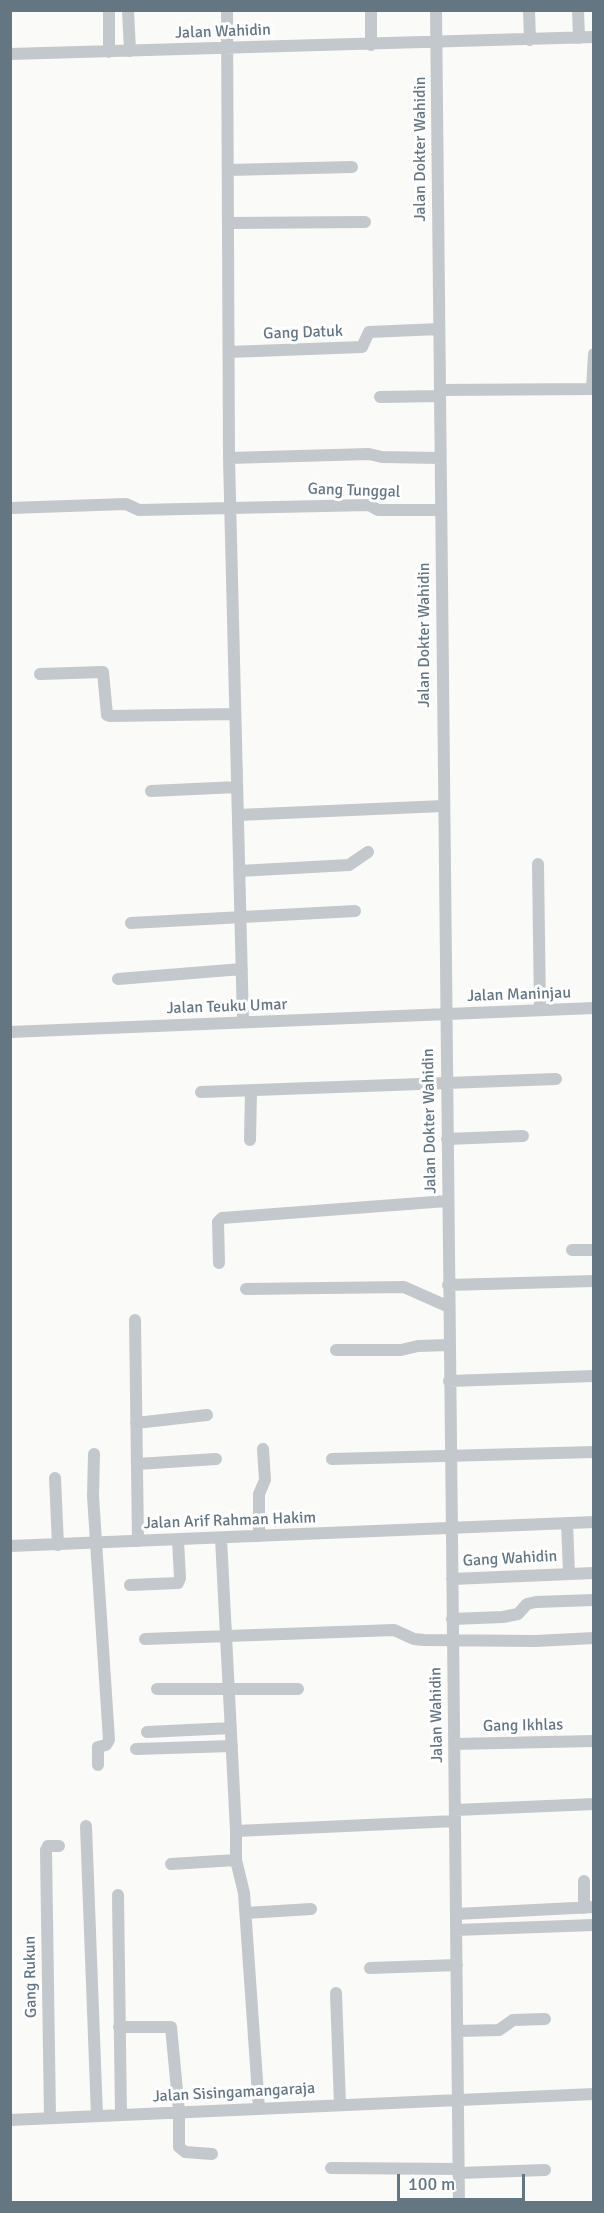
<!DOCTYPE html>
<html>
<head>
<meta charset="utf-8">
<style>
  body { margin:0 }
  #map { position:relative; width:604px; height:2213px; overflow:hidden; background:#fafaf8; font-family:Signika,sans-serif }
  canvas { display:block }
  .frame { position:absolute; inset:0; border:12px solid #657683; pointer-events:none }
  .scale { position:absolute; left:397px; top:2174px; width:128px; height:27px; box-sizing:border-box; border:3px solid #657683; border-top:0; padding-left:8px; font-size:18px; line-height:21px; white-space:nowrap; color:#657683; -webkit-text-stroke:4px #fff; paint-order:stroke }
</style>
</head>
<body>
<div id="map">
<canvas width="604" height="2213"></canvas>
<div class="frame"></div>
<div class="scale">100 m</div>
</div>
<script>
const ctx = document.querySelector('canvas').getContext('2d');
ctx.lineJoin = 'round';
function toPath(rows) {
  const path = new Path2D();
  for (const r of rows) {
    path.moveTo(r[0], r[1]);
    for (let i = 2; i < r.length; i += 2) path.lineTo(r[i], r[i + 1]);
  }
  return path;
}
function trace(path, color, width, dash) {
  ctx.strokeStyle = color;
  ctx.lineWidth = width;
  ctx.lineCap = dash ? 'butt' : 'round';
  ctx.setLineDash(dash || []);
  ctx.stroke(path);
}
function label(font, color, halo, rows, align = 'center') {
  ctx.font = font + ' Signika,sans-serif';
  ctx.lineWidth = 6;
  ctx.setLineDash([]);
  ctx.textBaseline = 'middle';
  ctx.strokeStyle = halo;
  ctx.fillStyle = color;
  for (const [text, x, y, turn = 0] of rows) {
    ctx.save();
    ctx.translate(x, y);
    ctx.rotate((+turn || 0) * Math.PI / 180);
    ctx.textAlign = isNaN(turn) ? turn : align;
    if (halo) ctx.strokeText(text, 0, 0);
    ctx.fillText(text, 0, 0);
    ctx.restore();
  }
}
trace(toPath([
  [128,10,130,51],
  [227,10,229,458,243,1022],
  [371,10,371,45],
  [436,10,459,2202],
  [529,10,530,40],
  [578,10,579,38],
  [109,52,109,10],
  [10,54,594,37],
  [228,170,352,167],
  [228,223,365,222],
  [229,352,362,347,369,332,439,329],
  [592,389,594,354],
  [440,390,594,389],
  [380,397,440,396],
  [229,458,369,454,382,457,440,458],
  [10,508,126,504,139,510,369,505,378,510,441,510],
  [40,674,103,672,107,715,110,716,235,714],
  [151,791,237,787],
  [238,815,443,806],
  [538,864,540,1010],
  [239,871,349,865,368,852],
  [131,923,355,911],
  [118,979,242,969],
  [10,1032,594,1008],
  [201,1092,556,1079],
  [447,1139,523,1136],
  [250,1140,251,1091],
  [572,1250,594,1250],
  [219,1263,218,1222,222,1218,447,1201],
  [448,1285,594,1281],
  [246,1289,404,1287,449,1307],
  [135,1320,138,1541],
  [336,1350,401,1350,418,1346,449,1345],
  [449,1381,594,1376],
  [136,1423,207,1415],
  [94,1454,93,1496,109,1740,106,1745,98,1747,98,1765],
  [332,1459,594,1452],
  [137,1464,216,1459],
  [55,1478,58,1545],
  [567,1523,569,1573],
  [259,1536,259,1494,265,1480,263,1449],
  [221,1538,236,1831,236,1860,244,1893,259,2109],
  [10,1546,594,1522],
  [452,1579,594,1573],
  [130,1585,178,1583,180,1578,178,1540],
  [452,1619,503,1617,518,1614,527,1604,536,1602,594,1600],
  [145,1639,394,1630,414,1639,424,1640,536,1641,594,1638],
  [157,1689,298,1689],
  [147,1732,231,1728],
  [454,1744,594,1741],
  [136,1749,232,1746],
  [455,1810,594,1804],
  [86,1826,97,2116],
  [236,1831,455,1821],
  [171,1864,236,1860],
  [584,1881,584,1908],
  [118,1895,121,2115],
  [246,1913,311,1909],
  [456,1914,594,1907],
  [456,1930,594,1925],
  [370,1968,457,1965],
  [336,1993,340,2105],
  [119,2027,171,2027,179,2112,179,2147,185,2152,212,2154],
  [458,2031,499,2030,513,2020,545,2019],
  [50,2118,46,1850,48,1846,59,1846],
  [10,2120,594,2094],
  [331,2168,459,2169],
  [459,2173,545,2170]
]), '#c3c8cc', 12);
label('16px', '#657683', '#fff', [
  ["Jalan Wahidin",223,32,-2],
  ["Jalan Dokter Wahidin",421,149,-90],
  ["Gang Datuk",303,333,-2],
  ["Gang Tunggal",354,491,2],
  ["Jalan Dokter Wahidin",425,635,-90],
  ["Jalan Maninjau",519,995,-2],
  ["Jalan Teuku Umar",227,1007,-2],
  ["Jalan Dokter Wahidin",430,1121,-91],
  ["Jalan Arif Rahman Hakim",230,1521,-2],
  ["Gang Wahidin",510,1559,-3],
  ["Jalan Wahidin",437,1715,-91],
  ["Gang Ikhlas",523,1726,-1],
  ["Gang Rukun",31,1977,-91],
  ["Jalan Sisingamangaraja",234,2093,-3]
]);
</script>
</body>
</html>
